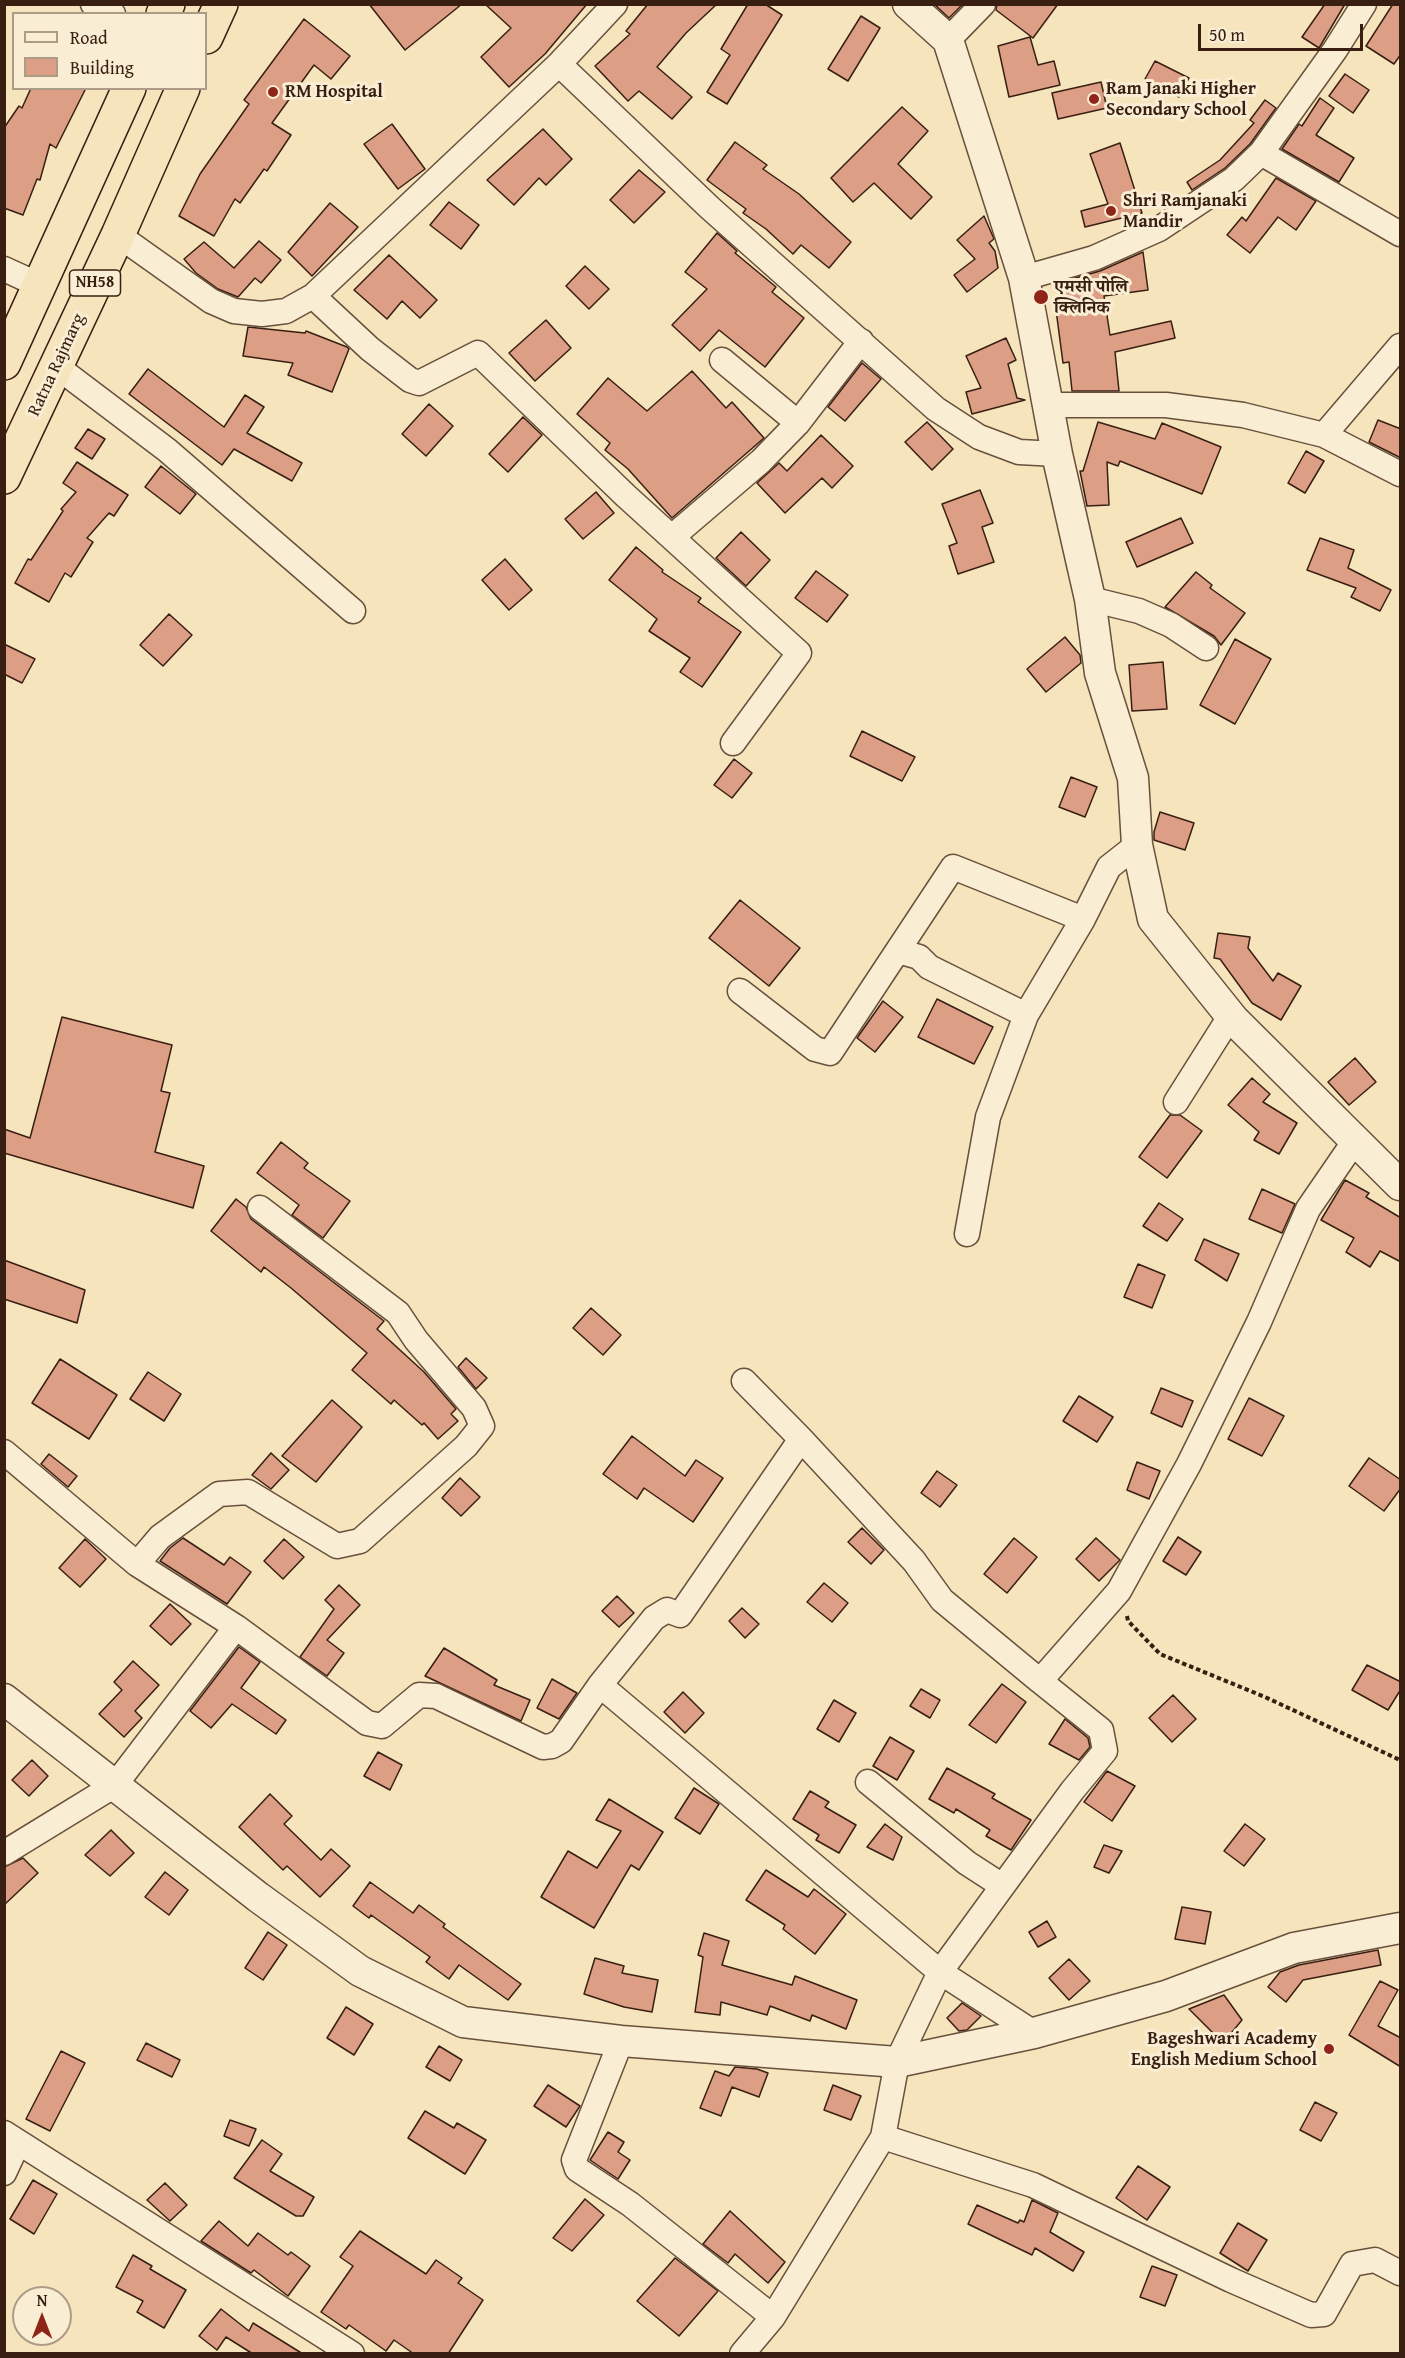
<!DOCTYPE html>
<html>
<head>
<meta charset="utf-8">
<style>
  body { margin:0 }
  #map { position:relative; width:1405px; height:2358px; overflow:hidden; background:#f6e4bc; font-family:"Gentium Book Plus",serif }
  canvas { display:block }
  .frame { position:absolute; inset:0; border:6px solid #381f12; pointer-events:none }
  .legend { position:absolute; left:12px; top:12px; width:195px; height:78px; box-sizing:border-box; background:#f9edd3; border:2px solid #ac9b86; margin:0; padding:8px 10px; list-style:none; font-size:18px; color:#381f12 }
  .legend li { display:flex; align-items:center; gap:12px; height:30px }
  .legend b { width:30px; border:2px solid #ac9b86 }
  .north { position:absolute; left:12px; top:2286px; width:60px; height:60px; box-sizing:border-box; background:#f9edd3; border:2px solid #ac9b86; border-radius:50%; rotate:0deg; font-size:16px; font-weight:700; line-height:24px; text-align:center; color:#381f12 }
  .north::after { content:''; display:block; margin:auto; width:21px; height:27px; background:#8f2418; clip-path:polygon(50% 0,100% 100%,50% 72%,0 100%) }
  .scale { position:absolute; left:1198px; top:24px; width:165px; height:27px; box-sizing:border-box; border:3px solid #381f12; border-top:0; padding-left:8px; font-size:18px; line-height:21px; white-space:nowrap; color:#381f12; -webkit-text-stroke:4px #f9edd3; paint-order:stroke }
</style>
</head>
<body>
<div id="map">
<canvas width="1405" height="2358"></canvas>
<div class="frame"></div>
<ul class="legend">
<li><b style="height:8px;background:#f9edd3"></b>Road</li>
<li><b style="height:16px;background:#dc9e84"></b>Building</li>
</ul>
<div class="north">N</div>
<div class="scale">50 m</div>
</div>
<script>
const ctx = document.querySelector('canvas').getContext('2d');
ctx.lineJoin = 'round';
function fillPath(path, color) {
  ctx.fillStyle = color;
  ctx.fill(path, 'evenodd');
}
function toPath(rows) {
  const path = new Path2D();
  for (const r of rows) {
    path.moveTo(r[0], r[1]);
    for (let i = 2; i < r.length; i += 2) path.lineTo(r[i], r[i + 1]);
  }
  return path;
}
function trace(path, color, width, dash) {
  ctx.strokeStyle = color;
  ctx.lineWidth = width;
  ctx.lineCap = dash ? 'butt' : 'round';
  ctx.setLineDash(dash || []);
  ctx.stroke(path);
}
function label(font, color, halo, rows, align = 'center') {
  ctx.font = font + ' "Gentium Book Plus","Noto Serif Devanagari",serif';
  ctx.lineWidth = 6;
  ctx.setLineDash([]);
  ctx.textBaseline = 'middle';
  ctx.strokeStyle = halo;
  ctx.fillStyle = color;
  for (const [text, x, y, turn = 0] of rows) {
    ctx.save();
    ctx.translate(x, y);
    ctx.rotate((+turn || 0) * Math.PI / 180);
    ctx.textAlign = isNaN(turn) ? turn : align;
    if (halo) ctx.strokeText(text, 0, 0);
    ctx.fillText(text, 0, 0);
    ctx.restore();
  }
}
const building = toPath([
  [369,4,462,4,405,50,369,4],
  [485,4,587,4,545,54,509,87,481,57,511,28,485,4],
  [648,4,717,4,686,33,657,67,692,97,672,119,639,91,628,101,595,66,630,34,626,31,648,4],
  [748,4,765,4,782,15,727,104,707,92,730,55,721,49,748,4],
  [934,4,963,4,949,18,934,4],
  [997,4,1058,4,1033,38,996,10,997,4],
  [1325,4,1345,4,1319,48,1302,37,1325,4],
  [1393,4,1401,4,1401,54,1394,64,1366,46,1393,4],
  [861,16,880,28,848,81,828,69,861,16],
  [304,19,350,56,331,79,314,65,272,123,291,135,267,171,264,169,240,203,235,199,214,236,179,216,200,174,249,104,244,100,304,19],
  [1030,37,1038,65,1054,61,1060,85,1009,97,998,46,1030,37],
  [1155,61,1189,78,1179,97,1145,79,1155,61],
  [1345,74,1369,90,1353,113,1329,96,1345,74],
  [1101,82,1107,108,1058,119,1052,93,1101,82],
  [31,88,86,88,56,148,50,144,40,180,37,179,23,215,4,208,4,128,19,106,22,108,31,88],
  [1320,98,1334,108,1316,135,1354,158,1339,182,1282,149,1299,124,1302,126,1320,98],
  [1265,100,1276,108,1250,144,1225,168,1192,190,1187,182,1220,160,1254,123,1250,120,1265,100],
  [902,107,928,131,898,164,932,197,911,219,874,183,853,202,831,178,902,107],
  [392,124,425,169,398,189,364,144,392,124],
  [543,129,572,159,546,185,539,178,514,205,487,180,543,129],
  [735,142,767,165,763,169,799,194,851,242,829,268,801,245,793,254,766,229,743,213,746,209,707,180,735,142],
  [1120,143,1142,213,1085,227,1081,211,1108,204,1090,154,1120,143],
  [639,170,665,192,634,223,610,200,639,170],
  [1276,178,1316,201,1296,230,1278,217,1250,253,1227,235,1242,217,1246,221,1276,178],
  [449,202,479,225,461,249,430,225,449,202],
  [330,203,358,227,312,276,288,252,330,203],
  [984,216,994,239,989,243,995,251,998,268,967,292,954,275,975,259,957,240,984,216],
  [717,233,737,251,735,253,776,287,772,292,804,318,765,367,719,330,700,351,672,325,707,289,685,272,717,233],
  [259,241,281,260,261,283,255,278,238,297,218,289,196,273,184,259,204,242,234,268,259,241],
  [1143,252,1148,290,1104,296,1110,335,1171,321,1175,338,1115,352,1119,391,1072,391,1069,362,1063,363,1056,310,1065,309,1061,282,1100,271,1143,252],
  [389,255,437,300,420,318,402,301,387,319,354,290,389,255],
  [585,266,609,289,589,309,566,286,585,266],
  [546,320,571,348,535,381,509,353,546,320],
  [248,327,305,333,306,331,347,347,349,349,332,392,288,375,293,363,243,356,248,327],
  [1006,338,1016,360,1008,364,1017,398,1025,400,972,414,966,392,981,388,966,356,1006,338],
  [862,363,881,379,845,421,828,407,862,363],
  [148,369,224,427,245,395,264,407,247,433,302,463,292,481,234,449,222,465,129,394,148,369],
  [692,371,726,408,732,402,764,438,672,518,628,469,605,450,610,443,577,414,608,378,647,411,692,371],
  [429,404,453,426,426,456,402,434,429,404],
  [523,417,542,435,508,472,489,454,523,417],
  [1378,420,1401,429,1401,458,1369,442,1378,420],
  [927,422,953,449,932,470,905,442,927,422],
  [1098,422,1155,439,1162,423,1221,447,1202,494,1120,461,1118,466,1107,462,1109,505,1087,506,1080,471,1083,471,1098,422],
  [88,429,105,439,92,459,75,448,88,429],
  [821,435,853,466,832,488,822,478,785,513,757,483,779,463,787,471,821,435],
  [1306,451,1324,461,1305,493,1288,483,1306,451],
  [77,462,128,495,114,516,109,513,87,538,93,542,71,577,65,573,49,602,15,583,28,559,31,560,63,511,61,509,76,492,63,483,77,462],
  [161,466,196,494,180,514,145,487,161,466],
  [980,490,993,523,982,527,994,562,958,574,949,546,957,543,942,504,980,490],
  [596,492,614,513,583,539,565,519,596,492],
  [1181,518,1193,543,1137,567,1126,542,1181,518],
  [741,532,770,560,746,586,716,558,741,532],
  [1320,538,1354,550,1348,568,1391,590,1380,611,1351,597,1356,588,1307,570,1320,538],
  [636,547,663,570,662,572,701,598,698,602,741,632,702,687,680,672,690,658,649,631,657,619,609,580,636,547],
  [505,559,532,590,509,610,482,580,505,559],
  [816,571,848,595,827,622,795,598,816,571],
  [1196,572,1212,585,1210,588,1245,613,1221,645,1214,636,1165,607,1196,572],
  [169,614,192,635,163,666,140,645,169,614],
  [1065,637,1080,655,1081,663,1046,692,1027,669,1065,637],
  [1235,639,1271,659,1235,724,1200,705,1235,639],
  [4,644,35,659,22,683,4,674,4,644],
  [1163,662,1167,709,1132,711,1129,665,1163,662],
  [862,731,915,757,902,781,850,756,862,731],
  [734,759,752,773,732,798,714,785,734,759],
  [1071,777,1097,787,1085,817,1059,807,1071,777],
  [1160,812,1194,823,1185,850,1154,840,1154,832,1160,812],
  [740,900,800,948,769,986,709,938,740,900],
  [1218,933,1250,937,1248,948,1273,981,1278,973,1301,986,1281,1020,1252,1003,1220,959,1214,958,1218,933],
  [937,999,993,1027,974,1064,918,1037,937,999],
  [883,1001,903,1017,875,1052,857,1038,883,1001],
  [62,1017,172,1045,161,1091,170,1093,155,1152,204,1166,193,1208,4,1153,4,1129,30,1138,62,1017],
  [1355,1058,1376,1082,1349,1105,1328,1082,1355,1058],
  [1252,1078,1270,1094,1263,1102,1297,1123,1279,1154,1254,1140,1259,1132,1228,1105,1252,1078],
  [1170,1115,1180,1115,1202,1131,1167,1178,1139,1157,1170,1115],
  [281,1142,308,1163,304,1168,350,1201,323,1238,292,1215,299,1205,257,1173,281,1142],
  [1345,1180,1369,1193,1366,1197,1401,1218,1401,1262,1380,1251,1370,1267,1346,1252,1354,1238,1321,1220,1345,1180],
  [1262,1189,1295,1204,1282,1233,1249,1219,1262,1189],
  [236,1199,246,1207,251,1219,384,1321,377,1329,424,1372,456,1409,451,1414,458,1421,438,1439,424,1423,422,1425,394,1400,391,1404,352,1370,367,1353,291,1288,264,1267,261,1272,211,1231,236,1199],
  [1159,1203,1183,1219,1167,1241,1143,1226,1159,1203],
  [1204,1239,1239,1254,1227,1281,1195,1260,1204,1239],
  [4,1260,85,1290,77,1323,4,1299,4,1260],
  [1138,1264,1165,1275,1152,1308,1124,1297,1138,1264],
  [591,1308,621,1335,603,1355,573,1328,591,1308],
  [466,1358,487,1378,476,1389,458,1367,466,1358],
  [60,1359,117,1395,89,1439,32,1403,60,1359],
  [148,1372,181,1394,164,1421,130,1399,148,1372],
  [1161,1388,1193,1401,1182,1427,1151,1413,1161,1388],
  [1079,1396,1113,1417,1097,1442,1063,1421,1079,1396],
  [1249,1398,1284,1416,1262,1456,1228,1439,1249,1398],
  [332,1400,362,1427,316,1482,282,1456,332,1400],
  [632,1436,685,1476,696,1460,723,1478,693,1522,644,1488,637,1499,603,1474,632,1436],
  [271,1453,289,1470,271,1489,252,1475,271,1453],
  [49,1454,77,1476,68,1487,41,1464,49,1454],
  [1369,1458,1401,1480,1401,1488,1384,1511,1349,1486,1369,1458],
  [1137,1462,1160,1471,1149,1499,1127,1490,1137,1462],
  [937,1471,957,1485,940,1507,921,1493,937,1471],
  [460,1478,480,1497,461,1516,442,1498,460,1478],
  [862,1528,884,1550,871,1564,848,1542,862,1528],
  [1178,1537,1201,1552,1186,1575,1163,1561,1178,1537],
  [183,1538,224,1565,230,1557,251,1572,227,1604,160,1561,170,1548,183,1538],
  [1014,1538,1037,1557,1007,1593,984,1574,1014,1538],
  [1096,1538,1120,1560,1099,1581,1076,1559,1096,1538],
  [85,1539,106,1559,80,1587,59,1568,85,1539],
  [284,1539,304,1557,283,1579,264,1561,284,1539],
  [824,1583,848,1603,832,1622,807,1602,824,1583],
  [339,1585,360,1605,327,1640,344,1653,327,1676,300,1657,334,1609,325,1600,339,1585],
  [617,1596,634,1613,619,1627,602,1611,617,1596],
  [170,1604,191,1624,171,1645,150,1626,170,1604],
  [742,1608,759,1624,745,1638,729,1621,742,1608],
  [239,1647,260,1662,241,1688,286,1720,276,1734,232,1704,211,1728,190,1711,239,1647],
  [444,1648,497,1680,494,1685,530,1700,521,1721,425,1676,444,1648],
  [133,1661,159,1685,135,1711,142,1718,124,1737,99,1714,122,1690,114,1682,133,1661],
  [1367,1665,1401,1682,1401,1689,1388,1710,1352,1690,1367,1665],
  [552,1679,577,1693,559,1719,537,1708,552,1679],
  [1002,1684,1026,1702,996,1743,969,1725,1002,1684],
  [921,1689,940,1700,930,1718,910,1706,921,1689],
  [683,1692,704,1713,685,1733,664,1712,683,1692],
  [1173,1695,1196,1719,1172,1742,1149,1718,1173,1695],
  [834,1700,856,1713,839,1742,817,1729,834,1700],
  [1065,1719,1088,1738,1090,1747,1079,1760,1049,1744,1065,1719],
  [890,1737,914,1751,897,1780,873,1766,890,1737],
  [378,1752,402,1765,390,1790,364,1776,378,1752],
  [32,1760,48,1776,29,1796,12,1780,32,1760],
  [947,1768,995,1794,992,1798,1031,1820,1011,1850,986,1836,990,1830,956,1809,954,1813,929,1799,947,1768],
  [1107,1771,1135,1786,1112,1821,1084,1802,1107,1771],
  [694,1788,719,1804,700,1834,675,1818,694,1788],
  [810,1791,829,1802,825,1807,856,1825,839,1853,816,1840,819,1835,793,1819,810,1791],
  [270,1794,292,1816,284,1824,321,1860,331,1849,350,1866,320,1897,287,1866,283,1870,239,1827,270,1794],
  [609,1799,663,1832,639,1870,631,1865,594,1928,541,1897,568,1851,597,1868,621,1831,596,1820,609,1799],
  [885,1824,902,1837,893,1860,867,1847,885,1824],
  [1245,1824,1265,1839,1244,1866,1224,1851,1245,1824],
  [111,1830,134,1853,110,1876,85,1855,111,1830],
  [1104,1845,1122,1851,1109,1873,1094,1867,1104,1845],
  [23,1858,38,1873,4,1905,4,1867,23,1858],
  [766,1870,808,1897,814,1889,846,1914,815,1954,783,1929,785,1925,746,1900,766,1870],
  [165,1872,188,1890,169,1915,145,1897,165,1872],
  [370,1882,413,1913,419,1905,445,1924,443,1927,521,1984,508,2000,459,1965,449,1979,426,1962,430,1957,371,1915,369,1918,353,1906,370,1882],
  [1182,1907,1211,1912,1205,1944,1175,1939,1182,1907],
  [1047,1921,1056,1937,1038,1947,1029,1932,1047,1921],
  [268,1932,287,1945,263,1980,245,1968,268,1932],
  [704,1933,729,1941,722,1965,792,1985,795,1976,857,2000,846,2029,812,2015,810,2021,770,2006,767,2015,721,2002,720,2015,695,2012,703,1957,698,1955,704,1933],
  [1378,1950,1381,1965,1303,1980,1286,2002,1268,1987,1280,1972,1299,1965,1378,1950],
  [595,1958,624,1966,622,1973,658,1980,652,2012,624,2007,584,1994,595,1958],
  [1069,1959,1090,1981,1069,2000,1049,1978,1069,1959],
  [1380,1981,1398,1990,1378,2026,1401,2038,1401,2067,1349,2035,1380,1981],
  [1224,1995,1242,2020,1223,2043,1189,2009,1224,1995],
  [962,2003,981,2016,967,2030,959,2031,947,2018,962,2003],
  [346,2007,373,2024,354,2055,327,2038,346,2007],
  [146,2043,180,2060,172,2077,137,2060,146,2043],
  [439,2046,462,2060,450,2081,426,2067,439,2046],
  [61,2051,85,2063,50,2131,26,2119,61,2051],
  [735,2067,757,2069,768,2073,759,2097,732,2087,721,2116,700,2108,715,2071,729,2076,735,2067],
  [548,2085,580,2106,566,2127,534,2106,548,2085],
  [833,2085,861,2096,851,2120,824,2110,833,2085],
  [1315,2102,1337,2113,1321,2141,1300,2130,1315,2102],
  [425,2111,454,2128,457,2123,486,2140,465,2174,408,2138,425,2111],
  [230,2120,256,2129,249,2146,224,2136,230,2120],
  [608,2132,624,2142,618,2152,630,2160,618,2179,590,2160,608,2132],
  [262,2140,282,2154,270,2171,314,2197,303,2216,296,2216,234,2178,262,2140],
  [1138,2166,1170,2187,1147,2220,1116,2198,1138,2166],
  [33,2180,57,2194,34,2234,10,2219,33,2180],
  [165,2183,187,2205,170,2221,147,2200,165,2183],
  [585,2199,604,2215,572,2251,553,2238,585,2199],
  [1032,2200,1058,2213,1050,2232,1084,2252,1073,2271,1035,2248,1032,2255,968,2224,977,2205,1018,2223,1020,2220,1024,2222,1032,2200],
  [730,2211,785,2262,768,2283,735,2254,728,2263,703,2244,730,2211],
  [219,2221,248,2246,258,2233,288,2255,291,2252,310,2266,288,2296,254,2270,251,2273,201,2241,219,2221],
  [1238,2223,1267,2240,1248,2271,1220,2253,1238,2223],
  [360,2231,426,2274,436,2260,462,2278,458,2283,483,2300,448,2354,414,2354,394,2340,386,2351,349,2325,346,2329,321,2312,353,2266,340,2257,360,2231],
  [133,2255,152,2266,150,2269,186,2290,164,2328,137,2312,143,2301,116,2287,133,2255],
  [675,2258,718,2291,679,2336,637,2301,675,2258],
  [1152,2266,1177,2275,1165,2306,1140,2297,1152,2266],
  [221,2309,249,2331,253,2323,303,2354,253,2354,226,2337,217,2350,199,2336,221,2309]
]);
fillPath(building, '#dc9e84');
trace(building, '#381f12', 1.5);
const minor = toPath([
  [93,4,113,14],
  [615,4,559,64,313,296,370,349,410,380,419,383,478,353,626,496,799,653,733,743],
  [948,40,983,4],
  [559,64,710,208,936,409,979,437,1019,452,1057,454],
  [1261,153,1400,234],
  [118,235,211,301,234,311,262,314,286,311,313,296],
  [4,269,39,285],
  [1024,278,1094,258,1159,229,1234,179,1261,153,1335,50,1364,4],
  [722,360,798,423],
  [56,366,167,450,353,611],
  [1049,405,1166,405,1243,415,1324,435,1400,474],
  [1324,435,1400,346],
  [672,537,761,461,798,423,861,341],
  [1090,599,1139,611,1171,625,1206,648],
  [898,951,919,957,929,967,1026,1015],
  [740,991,815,1049,830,1053,953,867,1083,919],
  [1176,1102,1231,1015],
  [967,1234,988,1117,1026,1015,1083,919,1109,867,1137,845],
  [801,1439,914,1561,942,1600,1040,1681],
  [4,1452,137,1564,236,1627,367,1723,382,1726,419,1695,436,1696,543,1747,552,1746,561,1741,600,1685,940,1972,1034,2033],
  [137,1564,160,1537,219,1494,248,1492,337,1546,360,1541,466,1446,482,1426,474,1408,416,1340,398,1313,260,1208],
  [600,1685,654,1618,667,1610,680,1615,801,1439,744,1381],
  [868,1782,967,1863,1001,1885],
  [4,1853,115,1785,236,1627],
  [621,2041,574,2160,577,2169,630,2204,773,2317],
  [4,2133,352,2354],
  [883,2137,1033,2185,1231,2280,1311,2315,1324,2314,1352,2264,1375,2260,1400,2273],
  [4,2173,18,2143],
  [742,2354,773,2317,883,2137,897,2062,940,1972,1072,1791,1105,1751,1101,1730,1040,1681,1119,1591,1189,1464,1259,1322,1308,1209,1354,1142]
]);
const tertiary = toPath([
  [908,4,948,40,1024,278,1057,454,1090,599,1100,673,1133,778,1137,845,1153,919,1234,1020,1400,1185],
  [4,1699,258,1897,360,1971,463,2022,621,2041,897,2062,1034,2033,1166,1996,1294,1948,1400,1928]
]);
const trunk = toPath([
  [163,14,168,4],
  [206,37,221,4],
  [4,363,129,88],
  [4,477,118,235,183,88]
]);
trace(minor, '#68503c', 27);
trace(tertiary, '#68503c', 33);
trace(trunk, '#381f12', 36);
trace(toPath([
  [1127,1616,1128,1621,1160,1654,1265,1697,1400,1760]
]), '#381f12', 4, [4.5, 3]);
trace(minor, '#f9edd3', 24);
trace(tertiary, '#f9edd3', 30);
trace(trunk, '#f6e4bc', 33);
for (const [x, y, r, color] of [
  [273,92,6,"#8f2418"],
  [1094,99,6,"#8f2418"],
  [1111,211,6,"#8f2418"],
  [1041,297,8,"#8f2418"],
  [1329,2049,6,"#8f2418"]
]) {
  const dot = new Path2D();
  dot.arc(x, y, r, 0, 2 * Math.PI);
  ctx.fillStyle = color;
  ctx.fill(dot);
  trace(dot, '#f9edd3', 2);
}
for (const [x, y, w] of [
  [95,283,51]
]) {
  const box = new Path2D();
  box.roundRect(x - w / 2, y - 13, w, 26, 4.5);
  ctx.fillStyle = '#f9edd3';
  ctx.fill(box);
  trace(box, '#381f12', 1.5);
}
label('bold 16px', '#381f12', null, [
  ["NH58",95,283]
]);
label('bold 18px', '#381f12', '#f9edd3', [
  ["Ram Janaki Higher",1106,89],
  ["Secondary School",1106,110],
  ["RM Hospital",285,92],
  ["Shri Ramjanaki",1123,201],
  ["Mandir",1123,222],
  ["एमसी पोलि",1054,287],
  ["क्लिनिक",1054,308],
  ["Bageshwari Academy",1317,2039,"right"],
  ["English Medium School",1317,2060,"right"]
], 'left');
label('18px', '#381f12', '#f9edd3', [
  ["Ratna Rajmarg",57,365,-65]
]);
</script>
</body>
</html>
